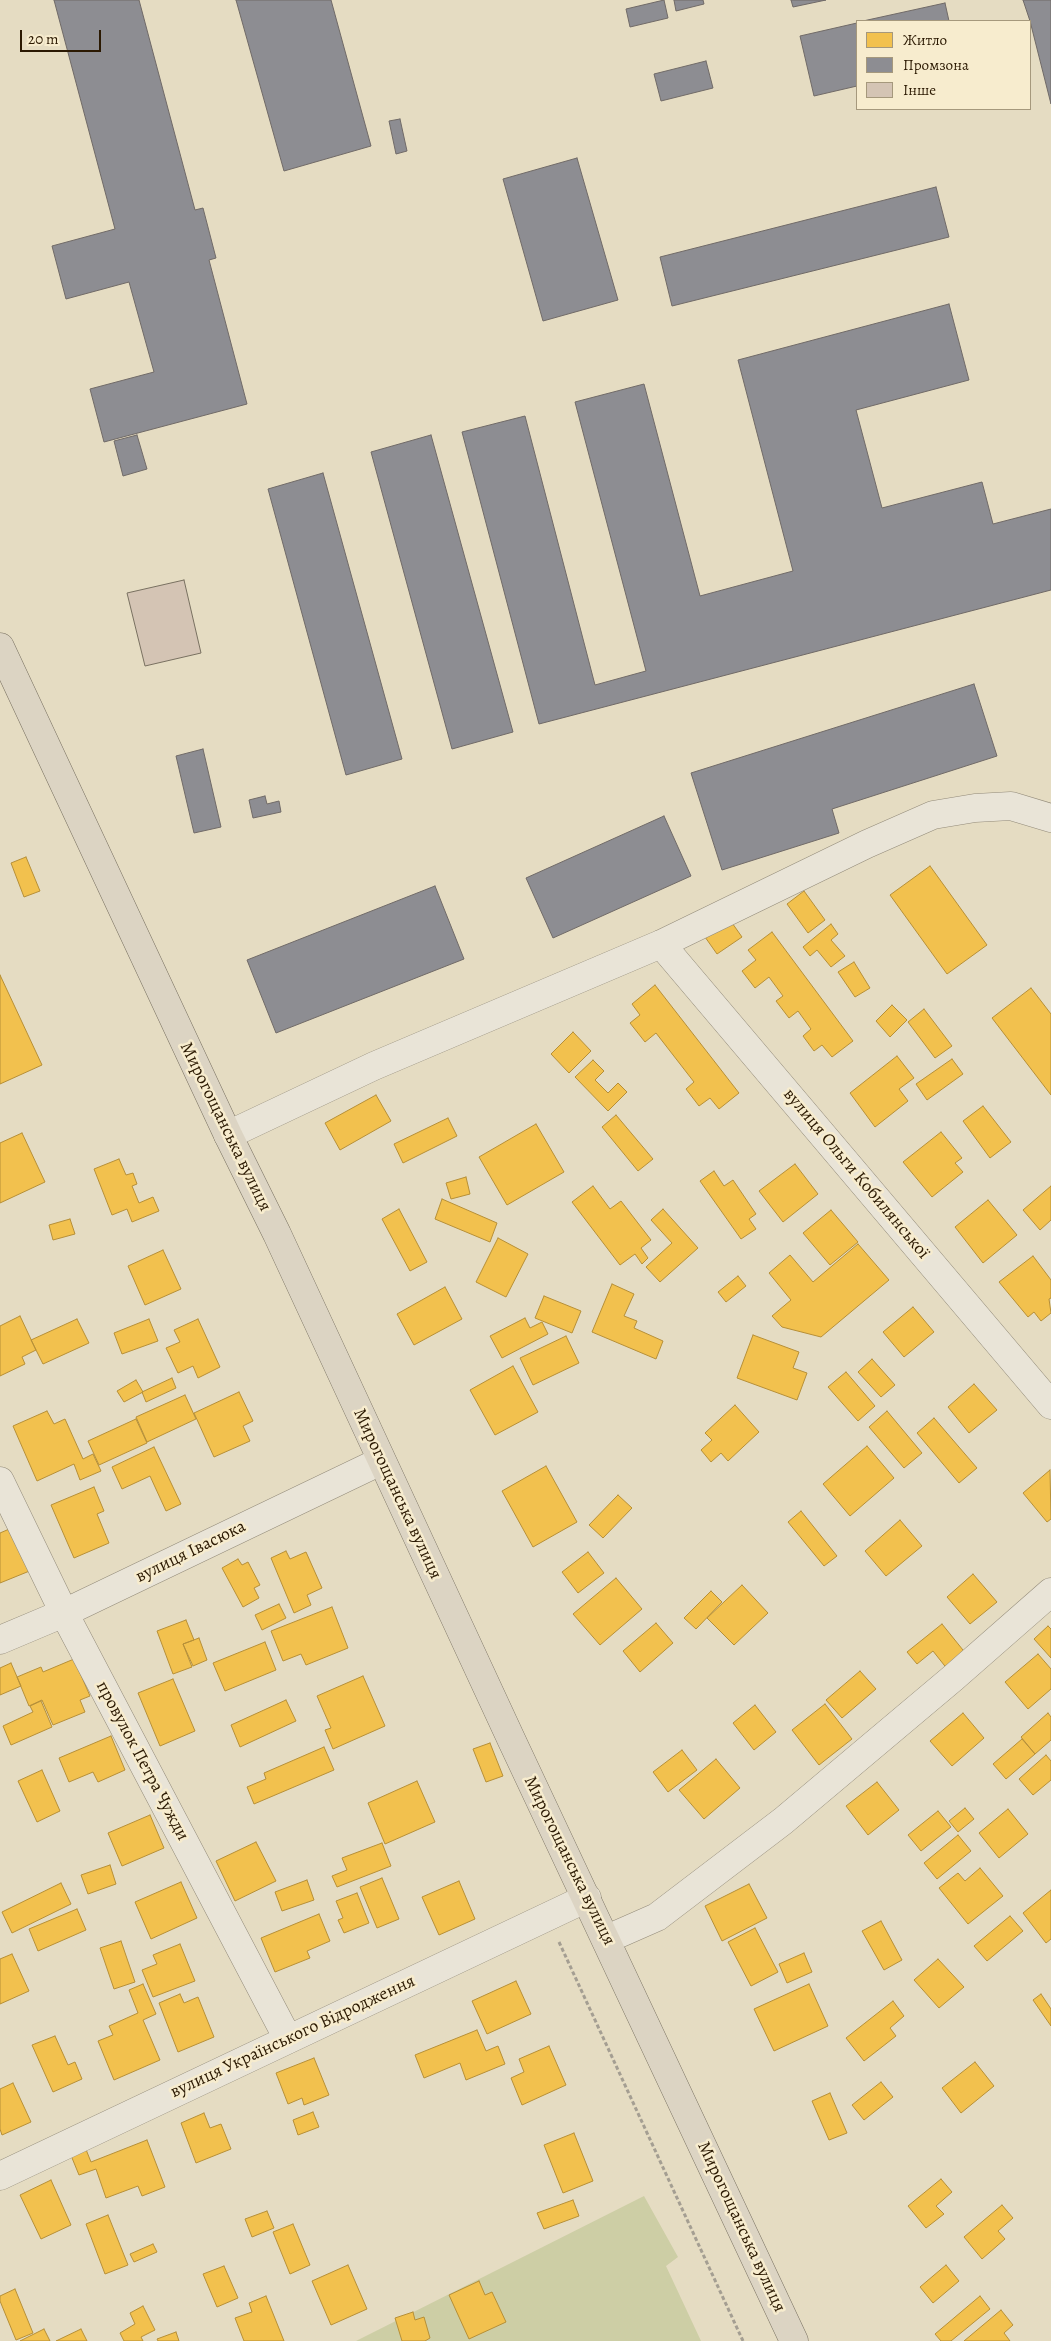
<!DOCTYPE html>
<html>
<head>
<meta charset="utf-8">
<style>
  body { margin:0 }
  #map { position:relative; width:1051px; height:2341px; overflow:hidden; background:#e5dcc2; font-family:Alegreya,serif }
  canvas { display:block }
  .legend { position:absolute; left:856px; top:20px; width:175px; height:90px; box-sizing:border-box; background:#f7ecce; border:1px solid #a5987c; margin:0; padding:6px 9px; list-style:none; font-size:15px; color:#2b1902 }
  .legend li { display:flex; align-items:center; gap:10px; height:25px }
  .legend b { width:25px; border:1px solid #a5987c }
  .scale { position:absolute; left:20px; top:30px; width:81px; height:22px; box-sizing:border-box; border:2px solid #2b1902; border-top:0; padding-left:6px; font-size:15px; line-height:18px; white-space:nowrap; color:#2b1902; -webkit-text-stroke:4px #f7ecce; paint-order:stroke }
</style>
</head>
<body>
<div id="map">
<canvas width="1051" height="2341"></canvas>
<ul class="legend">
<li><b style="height:14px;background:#f2c14e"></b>Житло</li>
<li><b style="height:14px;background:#8d8d92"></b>Промзона</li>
<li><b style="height:14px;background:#d4c4b4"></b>Інше</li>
</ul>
<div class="scale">20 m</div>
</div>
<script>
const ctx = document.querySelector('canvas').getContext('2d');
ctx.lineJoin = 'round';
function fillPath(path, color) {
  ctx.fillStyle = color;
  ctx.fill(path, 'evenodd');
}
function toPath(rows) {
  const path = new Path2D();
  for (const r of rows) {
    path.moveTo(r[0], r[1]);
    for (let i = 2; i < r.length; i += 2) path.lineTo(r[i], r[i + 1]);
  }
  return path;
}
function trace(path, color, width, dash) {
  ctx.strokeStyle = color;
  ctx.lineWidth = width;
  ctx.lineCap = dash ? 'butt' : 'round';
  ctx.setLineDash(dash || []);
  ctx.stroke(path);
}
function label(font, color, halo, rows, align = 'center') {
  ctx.font = font + ' Alegreya,serif';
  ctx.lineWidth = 5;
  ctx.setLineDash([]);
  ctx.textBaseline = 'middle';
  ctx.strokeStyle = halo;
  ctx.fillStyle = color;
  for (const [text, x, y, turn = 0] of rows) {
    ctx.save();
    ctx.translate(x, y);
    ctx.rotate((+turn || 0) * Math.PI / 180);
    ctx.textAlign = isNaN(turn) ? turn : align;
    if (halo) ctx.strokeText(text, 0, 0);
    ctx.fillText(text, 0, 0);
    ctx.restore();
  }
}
fillPath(toPath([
  [644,2196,678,2257,666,2266,701,2341,356,2341]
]), '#cdcea5');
const homes = toPath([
  [26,857,40,891,24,897,11,863,26,857],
  [930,866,987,945,947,974,890,895,930,866],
  [804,891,825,920,808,933,787,904,804,891],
  [730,920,742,937,717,954,705,937,730,920],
  [831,924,838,934,831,940,845,956,831,967,817,950,810,956,803,947,831,924],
  [772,932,853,1041,832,1057,822,1045,814,1051,803,1036,811,1029,798,1011,789,1018,776,1001,783,996,769,977,755,988,742,971,756,960,748,950,772,932],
  [854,962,870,988,855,997,838,972,854,962],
  [0,975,42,1065,0,1084,0,975],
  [655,985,739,1093,719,1109,710,1098,699,1106,686,1089,694,1082,656,1033,645,1042,630,1023,640,1015,632,1004,655,985],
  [1031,988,1051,1014,1051,1095,992,1018,1031,988],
  [892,1005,907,1020,890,1037,876,1021,892,1005],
  [924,1009,952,1046,935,1058,908,1022,924,1009],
  [573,1032,591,1051,569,1073,551,1054,573,1032],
  [897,1056,914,1078,899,1089,908,1101,875,1127,850,1093,897,1056],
  [952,1059,963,1074,927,1100,916,1084,952,1059],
  [593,1060,604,1071,595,1080,608,1093,618,1083,627,1092,608,1111,575,1077,593,1060],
  [376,1095,391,1121,340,1150,325,1123,376,1095],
  [983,1106,1011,1142,990,1158,963,1121,983,1106],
  [616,1115,653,1159,638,1171,602,1127,616,1115],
  [448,1118,457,1136,403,1163,394,1144,448,1118],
  [536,1124,564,1172,507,1205,479,1157,536,1124],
  [941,1132,962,1158,955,1163,963,1172,932,1197,903,1162,941,1132],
  [22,1133,45,1182,0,1203,0,1143,22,1133],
  [119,1159,126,1175,133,1173,137,1184,132,1186,139,1203,153,1197,159,1211,132,1222,127,1209,112,1215,94,1169,119,1159],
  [795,1164,818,1194,783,1222,759,1191,795,1164],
  [714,1171,724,1186,733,1180,756,1214,749,1219,756,1229,741,1239,700,1181,714,1171],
  [466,1177,470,1194,451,1199,446,1183,466,1177],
  [593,1186,610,1209,621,1201,651,1240,641,1248,648,1258,642,1264,635,1254,620,1265,572,1202,593,1186],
  [1051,1186,1051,1220,1040,1230,1023,1210,1051,1186],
  [442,1199,497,1223,490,1242,435,1219,442,1199],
  [988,1200,1017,1235,983,1263,955,1227,988,1200],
  [399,1209,427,1262,410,1271,382,1219,399,1209],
  [663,1209,698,1248,660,1282,646,1267,672,1243,651,1220,663,1209],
  [831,1210,858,1242,830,1265,803,1233,831,1210],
  [70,1219,75,1234,53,1240,49,1225,70,1219],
  [498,1238,528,1254,506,1297,476,1282,498,1238],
  [858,1244,889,1280,821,1337,782,1327,772,1316,791,1300,769,1273,790,1255,813,1282,858,1244],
  [163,1250,181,1289,145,1305,128,1266,163,1250],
  [1033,1256,1051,1280,1051,1298,1049,1299,1051,1313,1041,1321,1034,1312,1028,1317,999,1282,1033,1256],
  [738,1276,746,1286,726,1302,718,1292,738,1276],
  [612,1284,634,1294,624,1316,637,1321,634,1328,663,1341,656,1359,592,1332,612,1284],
  [445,1287,462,1319,414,1345,397,1314,445,1287],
  [544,1296,581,1311,572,1333,535,1318,544,1296],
  [913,1307,934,1332,904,1357,883,1332,913,1307],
  [20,1316,36,1350,22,1357,25,1364,0,1376,0,1326,20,1316],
  [525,1318,530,1328,542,1322,548,1334,502,1358,490,1336,525,1318],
  [77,1319,89,1343,43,1364,31,1340,77,1319],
  [149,1319,158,1341,122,1354,114,1333,149,1319],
  [198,1319,220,1367,198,1378,193,1366,178,1373,166,1348,180,1342,174,1330,198,1319],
  [753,1335,799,1352,793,1368,807,1373,797,1400,737,1378,753,1335],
  [566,1336,579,1363,533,1385,520,1358,566,1336],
  [872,1359,895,1385,881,1397,858,1372,872,1359],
  [513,1366,538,1412,495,1435,470,1390,513,1366],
  [846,1372,875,1406,858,1421,828,1387,846,1372],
  [172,1378,176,1388,146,1402,142,1392,172,1378],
  [136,1380,143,1392,124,1402,117,1391,136,1380],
  [974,1384,997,1410,969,1433,948,1407,974,1384],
  [239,1392,253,1421,243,1426,250,1441,214,1457,194,1413,239,1392],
  [185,1395,196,1419,147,1442,136,1417,185,1395],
  [735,1405,759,1432,728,1461,721,1453,711,1462,701,1450,712,1440,705,1433,735,1405],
  [47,1411,54,1424,65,1419,83,1459,93,1454,101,1471,80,1480,74,1464,37,1481,13,1426,47,1411],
  [887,1411,922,1453,904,1468,869,1427,887,1411],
  [934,1418,977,1468,959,1483,917,1433,934,1418],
  [136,1419,147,1443,99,1465,88,1441,136,1419],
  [867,1446,894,1478,850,1516,823,1484,867,1446],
  [154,1447,181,1504,166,1511,150,1476,122,1489,112,1467,154,1447],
  [546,1466,577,1522,533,1547,502,1491,546,1466],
  [1050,1470,1051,1519,1047,1522,1023,1493,1050,1470],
  [94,1487,104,1511,97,1514,109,1543,74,1558,51,1505,94,1487],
  [618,1495,632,1508,603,1538,589,1525,618,1495],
  [801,1511,837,1556,824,1566,788,1522,801,1511],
  [900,1520,922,1546,886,1576,865,1551,900,1520],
  [14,1527,32,1570,0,1583,0,1533,14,1527],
  [286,1551,290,1559,306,1552,322,1588,307,1595,311,1605,294,1613,271,1558,286,1551],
  [588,1552,604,1573,578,1593,562,1572,588,1552],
  [238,1559,242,1565,248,1562,260,1585,254,1588,259,1598,243,1607,222,1568,238,1559],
  [973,1574,997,1602,970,1624,947,1597,973,1574],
  [616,1578,642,1609,600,1645,573,1614,616,1578],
  [742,1585,768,1613,734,1645,707,1618,742,1585],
  [711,1591,722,1602,696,1629,684,1618,711,1591],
  [279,1604,286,1618,262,1630,255,1615,279,1604],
  [332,1607,348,1648,306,1665,301,1654,283,1661,271,1631,332,1607],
  [186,1620,194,1640,183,1644,192,1667,173,1674,157,1631,186,1620],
  [656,1623,673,1643,640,1672,623,1651,656,1623],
  [942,1624,967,1655,948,1670,933,1651,917,1664,907,1652,942,1624],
  [1048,1626,1051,1629,1051,1658,1034,1639,1048,1626],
  [199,1638,207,1660,193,1666,183,1644,199,1638],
  [265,1642,276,1670,225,1691,213,1663,265,1642],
  [1038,1654,1051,1669,1051,1689,1028,1709,1005,1682,1038,1654],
  [74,1659,90,1696,80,1700,85,1712,53,1725,42,1700,29,1706,17,1677,41,1667,43,1672,74,1659],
  [11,1663,21,1686,0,1695,0,1668,11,1663],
  [860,1671,876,1689,842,1718,826,1700,860,1671],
  [363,1676,385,1726,333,1749,325,1730,331,1728,317,1696,363,1676],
  [173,1679,195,1731,160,1746,138,1693,173,1679],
  [286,1700,296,1721,240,1747,231,1725,286,1700],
  [41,1701,52,1727,11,1745,3,1726,33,1712,30,1706,41,1701],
  [825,1704,852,1739,819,1765,792,1730,825,1704],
  [755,1705,776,1732,754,1750,733,1723,755,1705],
  [963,1713,984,1738,952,1766,930,1741,963,1713],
  [1048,1713,1051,1717,1051,1740,1035,1754,1021,1737,1048,1713],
  [111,1736,125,1770,98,1782,93,1772,69,1782,59,1758,111,1736],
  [1022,1739,1035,1754,1006,1779,993,1764,1022,1739],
  [490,1743,503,1776,486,1782,473,1749,490,1743],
  [324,1747,334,1770,254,1804,247,1787,266,1779,264,1773,324,1747],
  [682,1750,697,1770,668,1792,653,1772,682,1750],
  [1046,1755,1051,1761,1051,1780,1033,1795,1019,1779,1046,1755],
  [716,1759,740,1788,704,1819,679,1790,716,1759],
  [42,1770,60,1811,37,1822,18,1781,42,1770],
  [417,1781,435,1822,385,1844,368,1803,417,1781],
  [877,1782,899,1810,868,1835,846,1806,877,1782],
  [965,1808,974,1819,958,1832,949,1821,965,1808],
  [1008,1809,1028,1834,999,1858,979,1833,1008,1809],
  [938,1811,951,1827,921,1851,908,1835,938,1811],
  [150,1815,164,1848,122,1866,108,1833,150,1815],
  [958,1835,971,1851,937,1879,924,1863,958,1835],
  [256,1842,276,1881,235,1901,216,1861,256,1842],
  [382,1843,391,1866,337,1887,332,1876,347,1870,342,1858,382,1843],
  [110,1865,116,1884,88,1894,81,1875,110,1865],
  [980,1868,1003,1896,968,1924,939,1888,958,1873,965,1881,980,1868],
  [382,1878,399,1919,377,1928,360,1887,382,1878],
  [307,1880,314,1900,282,1911,275,1892,307,1880],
  [459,1881,475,1919,439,1935,422,1897,459,1881],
  [181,1882,197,1918,151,1939,135,1902,181,1882],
  [61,1883,71,1904,12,1933,2,1912,61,1883],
  [749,1884,767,1918,722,1941,705,1906,749,1884],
  [1051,1890,1051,1939,1046,1943,1023,1913,1051,1890],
  [357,1893,369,1923,344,1933,338,1920,343,1918,336,1901,357,1893],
  [77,1909,86,1930,38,1951,29,1929,77,1909],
  [319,1914,330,1941,307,1951,310,1958,275,1972,261,1938,319,1914],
  [1010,1916,1023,1931,987,1961,974,1946,1010,1916],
  [881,1921,902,1960,884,1970,862,1931,881,1921],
  [755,1928,778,1972,751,1986,728,1942,755,1928],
  [121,1941,135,1982,114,1989,100,1948,121,1941],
  [180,1944,195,1981,153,1997,142,1970,157,1964,153,1955,180,1944],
  [804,1953,812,1972,787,1983,779,1964,804,1953],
  [12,1954,29,1991,0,2004,0,1959,12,1954],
  [938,1959,964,1987,939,2008,914,1980,938,1959],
  [516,1981,531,2014,487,2034,472,2001,516,1981],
  [143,1984,156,2014,143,2020,160,2060,114,2080,98,2041,113,2035,109,2026,138,2013,129,1990,143,1984],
  [809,1984,828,2026,774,2051,754,2009,809,1984],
  [180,1994,184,2003,198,1997,214,2037,178,2052,159,2003,180,1994],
  [1041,1994,1051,2009,1051,2026,1033,2000,1041,1994],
  [893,2001,904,2016,890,2028,896,2036,864,2061,846,2038,893,2001],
  [477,2030,486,2051,498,2046,505,2064,466,2080,460,2063,424,2078,415,2055,477,2030],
  [55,2036,68,2065,75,2062,82,2079,53,2092,32,2045,55,2036],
  [549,2046,566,2085,522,2105,511,2078,524,2072,519,2059,549,2046],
  [314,2058,329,2095,304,2105,302,2098,288,2104,276,2073,314,2058],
  [975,2062,994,2086,961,2113,942,2088,975,2062],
  [881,2082,893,2097,864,2120,852,2105,881,2082],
  [13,2083,31,2122,2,2135,0,2129,0,2089,13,2083],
  [830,2093,847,2133,829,2140,812,2101,830,2093],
  [313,2112,319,2127,298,2135,293,2120,313,2112],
  [204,2113,210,2128,221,2124,231,2149,196,2163,181,2123,204,2113],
  [574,2133,593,2181,563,2193,544,2145,574,2133],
  [147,2140,165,2187,142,2196,138,2186,106,2198,96,2169,79,2175,70,2153,85,2147,91,2162,147,2140],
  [941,2179,952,2192,936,2206,944,2214,926,2228,908,2206,941,2179],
  [51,2180,71,2225,41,2239,20,2195,51,2180],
  [573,2200,579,2216,544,2229,537,2213,573,2200],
  [1002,2205,1013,2218,998,2231,1005,2239,982,2259,964,2237,1002,2205],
  [267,2211,274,2228,252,2237,245,2219,267,2211],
  [108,2215,128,2265,105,2274,86,2224,108,2215],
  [293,2224,310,2265,290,2274,273,2232,293,2224],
  [153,2244,157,2252,134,2262,130,2254,153,2244],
  [348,2265,367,2309,331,2325,312,2281,348,2265],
  [946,2265,959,2281,933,2303,920,2287,946,2265],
  [224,2266,238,2298,217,2307,203,2274,224,2266],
  [479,2281,485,2295,492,2292,506,2322,469,2339,449,2295,479,2281],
  [15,2289,33,2333,16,2340,0,2301,0,2296,15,2289],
  [266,2296,284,2341,244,2341,235,2318,252,2312,249,2303,266,2296],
  [980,2296,990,2309,951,2341,941,2341,935,2334,980,2296],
  [143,2306,155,2330,141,2337,143,2341,124,2341,120,2333,135,2324,130,2313,143,2306],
  [1001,2310,1013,2325,1004,2333,1010,2341,964,2341,1001,2310],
  [413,2312,415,2320,424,2317,430,2338,425,2341,402,2341,395,2318,413,2312],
  [44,2329,50,2341,20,2341,44,2329],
  [81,2329,87,2341,56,2341,81,2329],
  [176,2332,179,2341,158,2341,157,2339,176,2332]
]);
fillPath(homes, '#f2c14e');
trace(homes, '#b68f37', 1);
const industry = toPath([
  [54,0,139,0,195,210,203,208,216,258,209,260,247,404,104,442,90,389,154,372,129,282,66,299,52,246,115,229,54,0],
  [236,0,331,0,371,146,284,171,236,0],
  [664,0,668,18,630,27,626,9,664,0],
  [674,0,703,0,704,4,676,11,674,0],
  [791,0,826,0,793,7,791,0],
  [1023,0,1051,0,1051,104,1030,21,1023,0],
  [945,3,949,21,863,21,945,3],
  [857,23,857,86,814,96,800,36,857,23],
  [706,61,713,88,661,101,654,74,706,61],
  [400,119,407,151,396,154,389,121,400,119],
  [577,158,618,300,543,321,503,179,577,158],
  [936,187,949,237,672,306,660,257,936,187],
  [949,304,969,380,856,410,882,508,982,482,993,524,1051,509,1051,590,539,724,462,432,525,416,595,685,646,671,575,402,644,384,700,596,793,571,738,360,949,304],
  [137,435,147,469,123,476,114,441,137,435],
  [431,435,513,732,452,749,371,452,431,435],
  [323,473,402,759,346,775,268,489,323,473],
  [974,684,997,756,832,809,839,833,722,870,691,773,974,684],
  [203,749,221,827,194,833,176,756,203,749],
  [265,796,267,804,279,801,281,812,253,818,249,800,265,796],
  [664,816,691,876,553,938,526,878,664,816],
  [435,886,464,959,276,1033,247,960,435,886]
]);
fillPath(industry, '#8d8d92');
trace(industry, '#706a67', 1);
const building = toPath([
  [184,580,201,653,145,666,127,593,184,580]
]);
fillPath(building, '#d4c4b4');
trace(building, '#787060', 1);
const minor = toPath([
  [661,944,1051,1405],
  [228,1135,374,1066,661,944,867,844,933,815,975,808,1011,806,1051,818],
  [0,1481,64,1613,288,2039],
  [0,1640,64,1613,381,1461],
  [607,1939,657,1917,783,1821,953,1678,1051,1592],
  [0,2176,587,1898]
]);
const major = toPath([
  [0,647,228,1135,277,1234,512,1741,794,2341]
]);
trace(minor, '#928a79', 29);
trace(major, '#787060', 29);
trace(toPath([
  [559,1942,743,2341]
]), '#a49e92', 3, [4, 2.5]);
trace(minor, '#e9e4d7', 28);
trace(major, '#dcd4c3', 28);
label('18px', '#2b1902', '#f7ecce', [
  ["Мирогощанська вулиця",225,1127,64],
  ["вулиця Ольги Кобилянської",856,1174,50],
  ["Мирогощанська вулиця",397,1494,65],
  ["вулиця Івасюка",191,1552,-26],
  ["провулок Петра Чужди",142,1761,62],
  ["Мирогощанська вулиця",569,1861,64],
  ["вулиця Українського Відродження",293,2037,-25],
  ["Мирогощанська вулиця",741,2227,65]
]);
</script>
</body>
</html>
